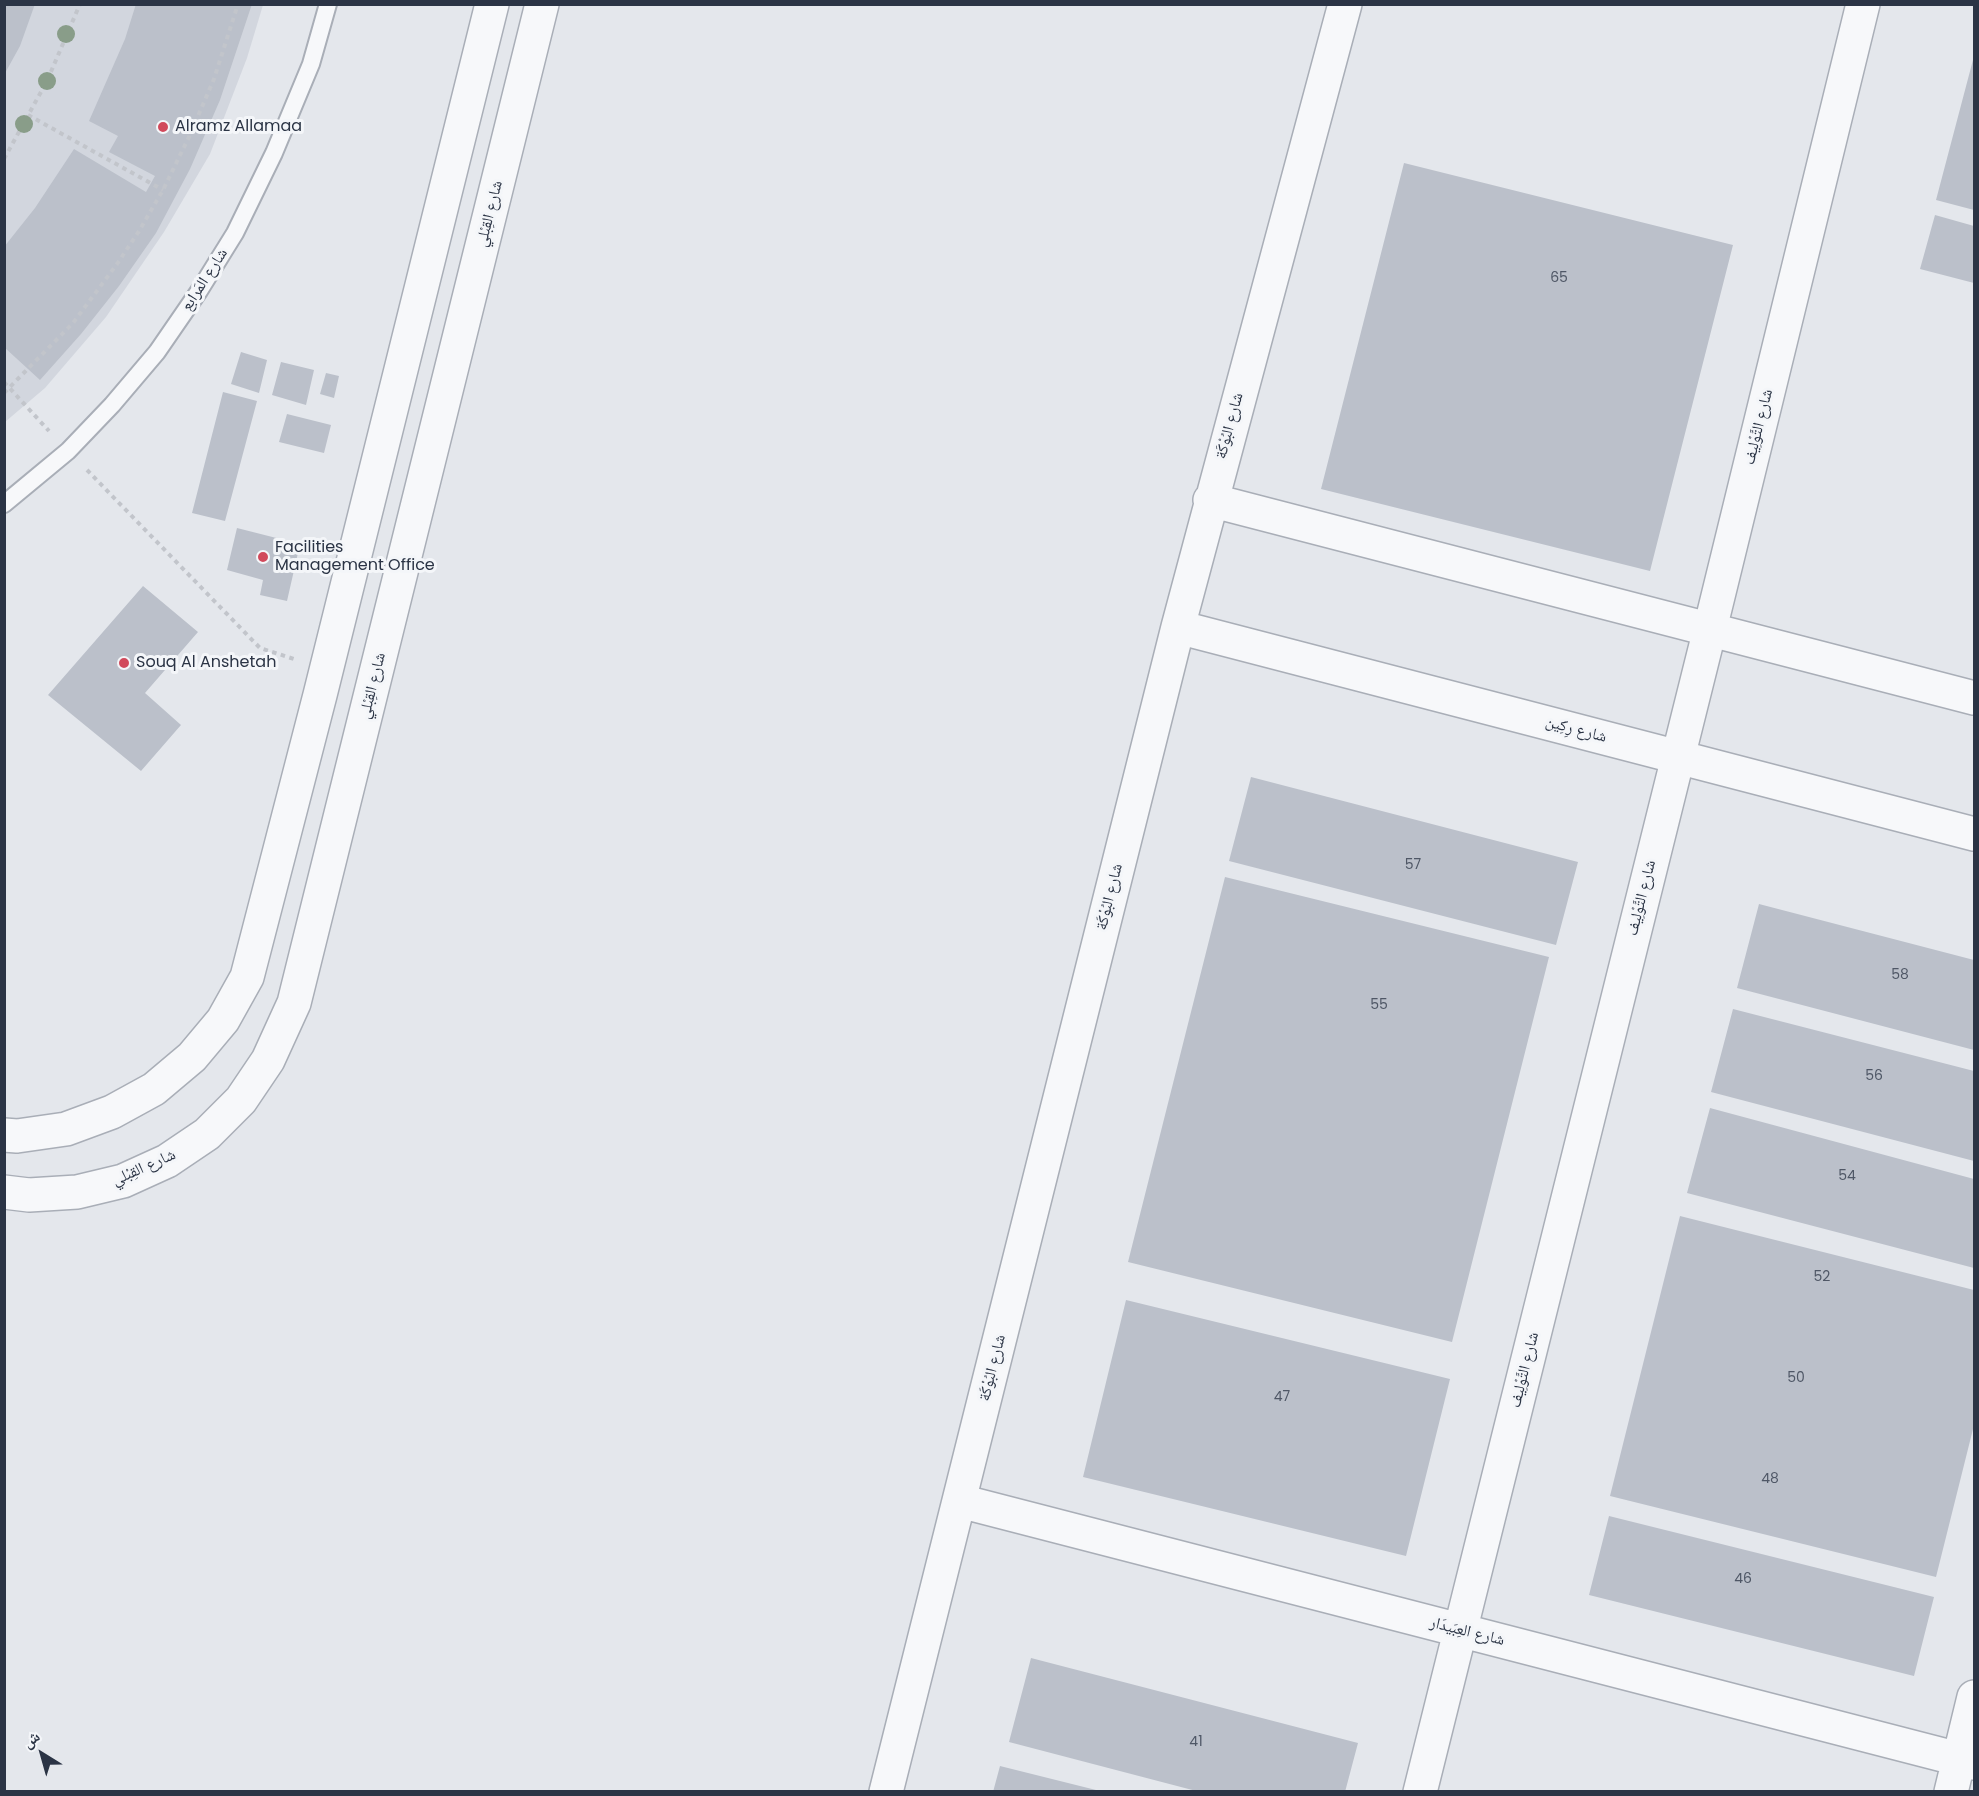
<!DOCTYPE html>
<html>
<head>
<meta charset="utf-8">
<style>
  body { margin:0 }
  #map { position:relative; width:1979px; height:1796px; overflow:hidden; background:#e4e7ec; font-family:Poppins,"Noto Naskh Arabic",sans-serif }
  canvas { display:block }
  .frame { position:absolute; inset:0; border:6px solid #2b3445; pointer-events:none }
  .north { position:absolute; left:12px; top:1724px; width:60px; height:60px; -webkit-text-stroke:4px #f4f6f9; paint-order:stroke; rotate:323deg; font-size:16px; font-weight:700; line-height:24px; text-align:center; color:#2b3445 }
  .north::after { content:''; display:block; margin:auto; width:21px; height:27px; background:#2b3445; clip-path:polygon(50% 0,100% 100%,50% 72%,0 100%) }
</style>
</head>
<body>
<div id="map">
<canvas width="1979" height="1796"></canvas>
<div class="frame"></div>
<div class="north">ش</div>
</div>
<script>
const ctx = document.querySelector('canvas').getContext('2d');
ctx.lineJoin = 'round';
function fillPath(path, color) {
  ctx.fillStyle = color;
  ctx.fill(path, 'evenodd');
}
function toPath(rows) {
  const path = new Path2D();
  for (const r of rows) {
    path.moveTo(r[0], r[1]);
    for (let i = 2; i < r.length; i += 2) path.lineTo(r[i], r[i + 1]);
  }
  return path;
}
function trace(path, color, width, dash) {
  ctx.strokeStyle = color;
  ctx.lineWidth = width;
  ctx.lineCap = dash ? 'butt' : 'round';
  ctx.setLineDash(dash || []);
  ctx.stroke(path);
}
function label(font, color, halo, rows, align = 'center') {
  ctx.font = font + ' Poppins,"Noto Naskh Arabic",sans-serif';
  ctx.lineWidth = 6;
  ctx.setLineDash([]);
  ctx.textBaseline = 'middle';
  ctx.strokeStyle = halo;
  ctx.fillStyle = color;
  for (const [text, x, y, turn = 0] of rows) {
    ctx.save();
    ctx.translate(x, y);
    ctx.rotate((+turn || 0) * Math.PI / 180);
    ctx.textAlign = isNaN(turn) ? turn : align;
    if (halo) ctx.strokeText(text, 0, 0);
    ctx.fillText(text, 0, 0);
    ctx.restore();
  }
}
fillPath(toPath([
  [5,5,263,5,247,58,210,154,164,232,106,317,45,388,5,422]
]), '#d2d6de');
fillPath(toPath([
  [4,4,35,4,20,46,4,75],
  [136,4,252,4,220,100,190,169,156,233,119,286,81,334,40,380,4,347,4,247,35,208,74,149,146,192,155,176,109,152,118,136,89,121,125,39],
  [1974,56,1974,210,1936,200],
  [1404,163,1733,245,1650,571,1321,489],
  [1935,215,1974,226,1974,283,1920,269],
  [241,352,267,360,259,393,231,384],
  [281,362,314,370,306,405,272,395],
  [326,373,339,376,334,398,320,394],
  [223,392,257,401,225,521,192,513],
  [287,414,331,425,324,453,279,442],
  [237,528,300,544,287,601,260,595,263,580,227,570],
  [143,586,198,632,145,693,181,725,141,771,48,695],
  [1251,777,1578,862,1556,945,1229,861],
  [1225,877,1549,957,1452,1342,1128,1262],
  [1759,904,1974,960,1974,1050,1737,988],
  [1733,1009,1974,1071,1974,1161,1711,1092],
  [1710,1108,1974,1179,1974,1268,1687,1193],
  [1680,1216,1974,1290,1974,1425,1936,1577,1610,1496],
  [1126,1300,1450,1379,1406,1556,1083,1477],
  [1609,1516,1934,1597,1914,1676,1589,1595],
  [1031,1658,1358,1743,1345,1792,1200,1792,1009,1742],
  [1000,1766,1100,1791,1100,1792,993,1792]
]), '#bbc0ca');
const lane = toPath([
  [4,504,68,451,112,405,157,352,199,291,235,233,274,153,311,64,328,4]
]);
const street = toPath([
  [1210,500,1974,698],
  [1178,627,1974,834],
  [4,1135,17,1136,66,1129,112,1112,154,1089,192,1057,223,1020,247,977,320,695,492,4],
  [4,1192,29,1195,77,1192,123,1181,167,1161,207,1134,241,1100,268,1060,294,1003,542,4],
  [960,1501,1974,1763],
  [886,1792,1178,627,1345,4],
  [1420,1792,1710,629,1863,4],
  [1951,1792,1974,1697]
]);
trace(lane, '#a9aeb7', 20);
trace(street, '#a9aeb7', 36);
trace(toPath([
  [28,115,163,190],
  [4,159,47,81,80,4],
  [4,382,49,431],
  [4,393,73,323,117,264,139,231,163,190,189,137,214,79,238,4],
  [87,470,260,648,294,659]
]), '#c2c5cb', 4, [4.5, 4.5]);
trace(lane, '#f7f8fa', 16);
trace(street, '#f7f8fa', 33);
ctx.fillStyle = '#899d89';
for (const [x, y] of [
  [66,34],
  [47,81],
  [24,124]
]) {
  ctx.beginPath();
  ctx.arc(x, y, 9, 0, 2 * Math.PI);
  ctx.fill();
}
for (const [x, y, r, color] of [
  [163,127,6,"#d1495b"],
  [263,557,6,"#d1495b"],
  [124,663,6,"#d1495b"]
]) {
  const dot = new Path2D();
  dot.arc(x, y, r, 0, 2 * Math.PI);
  ctx.fillStyle = color;
  ctx.fill(dot);
  trace(dot, '#f4f6f9', 2);
}
label('14px', '#4f5766', null, [
  ["65",1559,278],
  ["57",1413,865],
  ["58",1900,975],
  ["55",1379,1005],
  ["56",1874,1076],
  ["54",1847,1176],
  ["52",1822,1277],
  ["50",1796,1378],
  ["47",1282,1397],
  ["48",1770,1479],
  ["46",1743,1579],
  ["41",1196,1742]
]);
label('16px', '#2b3445', '#f4f6f9', [
  ["Alramz Allamaa",175,127],
  ["Facilities",275,548],
  ["Management Office",275,566],
  ["Souq Al Anshetah",136,663]
], 'left');
label('16px', '#2b3445', '#f4f6f9', [
  ["شارع القِبْلي",490,214,-76],
  ["شارع المَرابع",205,280,-57],
  ["شارع البُوْكَة",1230,426,-75],
  ["شارع التَّوْلِيف",1759,427,-76],
  ["شارع القِبْلي",373,686,-76],
  ["شارع رِكِين",1576,730,15],
  ["شارع البُوْكَة",1110,897,-76],
  ["شارع التَّوْلِيف",1642,898,-76],
  ["شارع القِبْلي",144,1168,-24],
  ["شارع البُوْكَة",993,1368,-76],
  ["شارع التَّوْلِيف",1525,1370,-76],
  ["شارع العِبَيدَار",1467,1632,14]
]);
</script>
</body>
</html>
